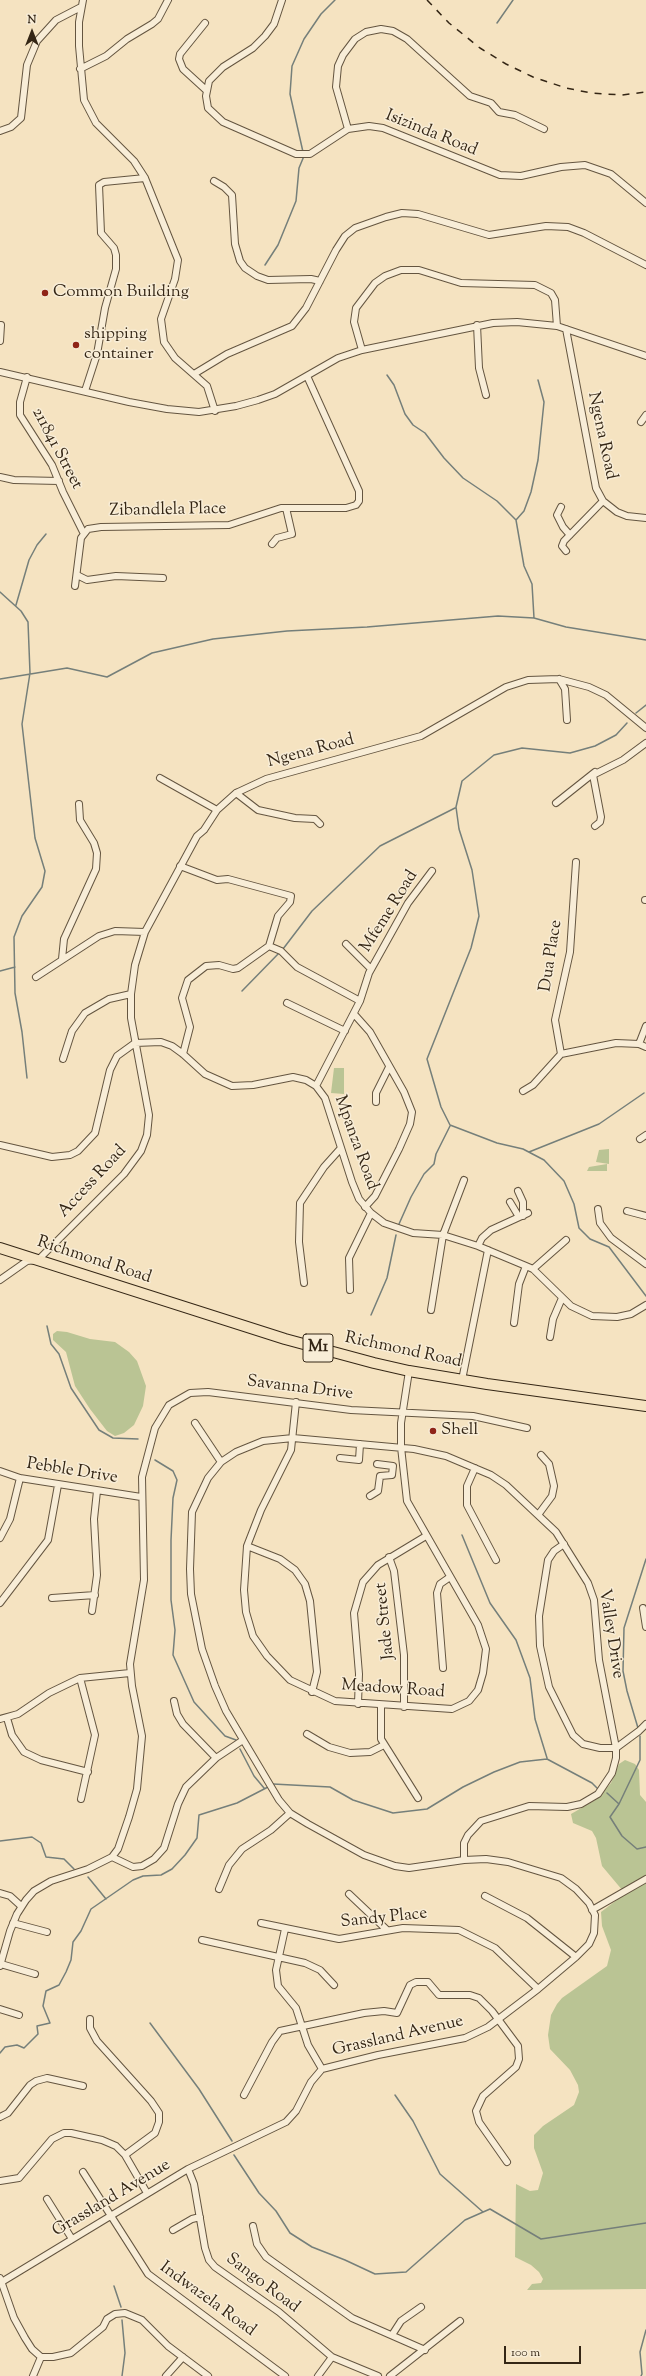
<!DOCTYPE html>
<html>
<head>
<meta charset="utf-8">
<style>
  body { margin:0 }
  #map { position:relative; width:646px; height:2376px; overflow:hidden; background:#f5e3c1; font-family:"Sorts Mill Goudy",serif }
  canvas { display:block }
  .north { position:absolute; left:12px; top:12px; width:40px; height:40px; -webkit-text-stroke:3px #f8edd7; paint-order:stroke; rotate:0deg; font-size:11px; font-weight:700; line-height:16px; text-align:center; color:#342615 }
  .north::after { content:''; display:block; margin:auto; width:14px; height:18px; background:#342615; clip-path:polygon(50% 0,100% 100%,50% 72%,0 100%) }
  .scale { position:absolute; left:504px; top:2346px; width:77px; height:18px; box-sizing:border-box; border:2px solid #342615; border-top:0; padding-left:5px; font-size:12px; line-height:14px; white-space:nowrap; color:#342615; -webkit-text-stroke:3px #f8edd7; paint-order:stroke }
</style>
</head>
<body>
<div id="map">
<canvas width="646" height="2376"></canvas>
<div class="north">N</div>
<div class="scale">100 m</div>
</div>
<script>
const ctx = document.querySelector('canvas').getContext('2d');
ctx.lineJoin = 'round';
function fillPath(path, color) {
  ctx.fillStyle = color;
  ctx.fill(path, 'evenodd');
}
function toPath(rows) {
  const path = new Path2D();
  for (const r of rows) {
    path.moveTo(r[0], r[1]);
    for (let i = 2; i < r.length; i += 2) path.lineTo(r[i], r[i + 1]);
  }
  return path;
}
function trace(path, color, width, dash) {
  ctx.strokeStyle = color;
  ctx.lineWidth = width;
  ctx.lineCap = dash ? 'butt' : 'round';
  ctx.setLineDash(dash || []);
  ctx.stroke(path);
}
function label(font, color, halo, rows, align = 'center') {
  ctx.font = font + ' "Sorts Mill Goudy",serif';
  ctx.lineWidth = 3;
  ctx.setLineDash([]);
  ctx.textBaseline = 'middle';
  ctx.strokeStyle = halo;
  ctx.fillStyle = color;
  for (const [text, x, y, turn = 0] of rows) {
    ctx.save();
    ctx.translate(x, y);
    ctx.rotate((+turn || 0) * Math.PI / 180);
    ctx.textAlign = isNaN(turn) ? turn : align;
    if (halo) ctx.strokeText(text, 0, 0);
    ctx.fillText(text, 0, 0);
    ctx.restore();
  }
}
fillPath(toPath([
  [334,1068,344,1068,344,1094,331,1093],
  [609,1149,609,1164,596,1162,599,1150],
  [607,1164,607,1171,587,1171,589,1167],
  [57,1331,67,1332,90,1339,115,1342,129,1352,137,1361,146,1386,143,1406,134,1425,124,1433,115,1436,107,1431,90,1409,75,1386,66,1352,53,1340,53,1334],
  [625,1760,635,1764,639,1770,640,1795,646,1802,646,2289,527,2290,532,2284,541,2283,543,2279,539,2272,531,2265,515,2257,516,2184,530,2191,538,2190,543,2173,534,2148,534,2135,543,2126,574,2105,579,2092,578,2085,570,2070,550,2049,548,2035,551,2015,557,2004,562,1998,607,1966,611,1950,602,1926,601,1912,622,1896,623,1891,602,1866,596,1838,592,1831,573,1823,571,1814,597,1799,611,1783,619,1764]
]), '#bac494');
trace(toPath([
  [497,23,513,0],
  [303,152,290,94,292,66,304,39,321,14,335,0],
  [265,265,278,245,296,201,299,168,304,156],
  [387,375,394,385,405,414,413,425,425,433,444,458,463,478,497,501,516,520,524,566,532,584,534,618],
  [516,520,524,511,531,492,538,460,544,402,538,380],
  [0,592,21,611,28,622,30,673,22,724,35,838,45,871,42,887,22,916,14,937,15,993,22,1032,27,1078],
  [16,605,29,560,37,545,46,534],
  [0,679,67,668,107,677,152,653,213,639,287,631,367,627,498,616,534,618,566,627,646,640],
  [636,713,646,705],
  [627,723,616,735,595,746,570,753,522,748,494,755,462,781,456,807,459,829,472,870,479,916,471,948,427,1059,441,1107,450,1125,497,1143,523,1149,544,1160,564,1181,574,1204,579,1228,590,1239,609,1247,646,1296],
  [283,949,312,911,380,846,455,808],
  [0,971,15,967],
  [242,991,280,952],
  [529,1152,599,1124,644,1093],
  [399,1224,411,1197,424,1174,434,1164,436,1154,450,1126],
  [371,1315,387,1278,396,1235],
  [47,1326,51,1344,59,1354,71,1388,99,1430,113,1438,138,1439],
  [155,1460,173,1471,177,1480,173,1498,171,1540,171,1600,175,1630,173,1655,194,1702,225,1736,236,1740],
  [462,1535,490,1603,516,1640,530,1678,535,1719,547,1758],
  [638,1728,627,1691,623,1671,624,1628,646,1559],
  [240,1749,254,1776,264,1788],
  [273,1784,330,1787,353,1800,393,1813,427,1809,463,1787,494,1772,520,1762,547,1759,592,1783,598,1789],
  [607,1793,619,1804,610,1817,622,1836,637,1849,646,1847],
  [619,1804,640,1760,640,1736],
  [0,1841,32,1837,41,1843,46,1857,64,1859,74,1869],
  [88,1877,106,1899],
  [150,2023,199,2089,232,2141],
  [0,2053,5,2047,17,2045,24,2048,38,2034,37,2026,50,2023,43,2006,46,1991,59,1985,66,1972,71,1960,73,1942,81,1931,91,1909,133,1880,143,1876,161,1875,172,1869,185,1855,197,1838,199,1815,237,1803,268,1787],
  [395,2095,413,2121,440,2174,483,2212],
  [234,2155,259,2193,276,2211,290,2233,312,2247,345,2260,375,2274,406,2272,465,2220,490,2209,541,2239,646,2223],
  [114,2286,121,2307],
  [122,2320,125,2353,122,2376],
  [641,2376,642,2374,640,2352,646,2330]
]), '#757f7a', 1.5);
const minor = toPath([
  [83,0,79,22,79,46,84,100,96,123,134,161,145,178,178,260,175,279,161,319,164,342,175,358,207,386,215,411],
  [282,0,274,24,265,36,253,48,223,67,209,81,206,96,208,108,223,122,296,154,310,154,348,129,369,126,383,128,500,175,521,176,561,167,585,165,611,174,646,203],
  [205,23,180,54,179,59,183,69,206,90],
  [80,69,106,56,127,39,152,24,158,19,168,0],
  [348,129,336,87,338,66,343,55,355,39,366,32,381,29,393,31,407,39,470,96,491,103,499,112,515,115,544,129],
  [0,131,11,127,21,118,27,65,37,41,56,20,81,7],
  [214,181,224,187,232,195,235,244,240,261,245,268,257,276,268,280,311,279,320,281],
  [477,325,479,368,486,395],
  [566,329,596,488,603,501,617,512,627,516,646,518],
  [0,341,1,325],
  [362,350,354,322,356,308,375,283,385,276,401,270,419,270,461,283,535,285,551,293,555,300,557,326],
  [0,372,129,402,167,409,199,412,236,406,258,400,275,394,338,358,362,350,493,323,517,322,557,326,646,356],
  [194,374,227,354,292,326,306,308,336,250,345,236,355,228,386,217,402,213,418,214,489,235,546,226,568,227,584,233,646,265],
  [27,377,20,402,20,415,52,465,63,492,83,532],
  [85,391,97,354,105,308,116,269,116,255,114,248,101,233,99,185,104,182,145,178],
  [641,422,646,415],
  [0,477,14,480,59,481],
  [561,507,557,515,563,527,570,535],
  [272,544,277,538,292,534,286,508],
  [566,551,562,546,564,541,603,501],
  [77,575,87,580,116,576,163,578],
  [75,586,81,538,88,529,101,527,229,525,281,508,346,508,356,505,359,501,359,491,307,376],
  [559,679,565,689,567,720],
  [160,778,217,810],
  [236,793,258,810,295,818,315,819,320,824],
  [556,803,595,772],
  [595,826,600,822,601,817,593,775,623,760,646,743],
  [180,866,217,880,228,879,291,896,290,902,278,916,269,946],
  [645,900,646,900],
  [346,944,371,969],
  [62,959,64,939,96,869,97,853,94,843,80,820,79,804],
  [36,977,99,936,115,931,145,932],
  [287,1003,345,1031],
  [354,1014,370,1032,404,1092,412,1112,410,1124,399,1149,375,1196,365,1207],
  [639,1044,646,1026],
  [183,1054,190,1027,182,998,188,980,206,966,219,965,233,969,238,968,269,946,281,951,297,967,360,1001],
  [561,1054,555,1020,570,952,576,862],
  [63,1059,72,1031,85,1013,109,999,131,994],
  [316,1086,360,1001,369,973,408,903,432,871],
  [523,1091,533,1085,561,1054,616,1043,639,1044,646,1047],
  [376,1102,376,1093,389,1067],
  [640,1139,646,1135],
  [0,1145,52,1157,70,1155,78,1151,95,1133,110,1070,117,1056,135,1043,161,1042,172,1046,183,1054,205,1074,232,1086,253,1085,293,1077,306,1080,316,1086,325,1098,352,1182,359,1199,371,1213,384,1223,413,1233,443,1235,478,1246,526,1266,533,1269,571,1306,592,1316,617,1317,631,1314,646,1305],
  [518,1191,523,1202,523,1216],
  [510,1202,519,1217],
  [598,1209,600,1223,611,1238,646,1264],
  [627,1211,646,1216],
  [478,1246,482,1238,491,1230,528,1213],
  [533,1269,566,1240],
  [0,1280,27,1261,38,1260,124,1174,141,1151,147,1135,149,1115,131,1018,131,994,135,965,145,932,197,836,204,830,217,810,236,793,266,779,421,736,506,687,528,680,559,679,589,687,606,695,646,728],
  [304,1283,299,1242,300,1203,324,1167,341,1148],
  [350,1290,349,1258,371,1213],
  [431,1310,443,1235,464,1180],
  [514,1323,519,1284,526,1266],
  [550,1337,553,1319,562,1298],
  [462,1380,488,1250],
  [296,1402,291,1450,261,1510,247,1546,244,1590,246,1612,253,1636,267,1656,290,1680,335,1701,452,1709,469,1701,478,1690,483,1673,486,1649,478,1625,407,1501,401,1447,401,1423,409,1371],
  [195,1423,221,1462],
  [340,1458,359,1460,360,1444],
  [475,1468,467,1486,467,1505,496,1560],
  [0,1471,20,1478,141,1497],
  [370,1496,378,1491,380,1476,392,1475,393,1466,377,1464],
  [538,1515,552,1496,554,1486,549,1464,541,1455],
  [0,1538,10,1519,20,1478],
  [564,1544,554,1551,548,1560,539,1616,540,1646,549,1687,573,1735,583,1744,600,1748,616,1748,639,1731,646,1724],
  [247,1546,280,1559,295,1570,305,1584,310,1601,317,1672,312,1692],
  [389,1557,394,1571,404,1655,404,1707],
  [52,1598,95,1595],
  [0,1603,48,1540,58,1485],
  [643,1608,646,1627],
  [92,1611,97,1575,94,1519,97,1491],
  [443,1668,437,1593,440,1584,450,1577],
  [80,1678,95,1735,81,1799],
  [174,1701,177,1714,183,1724,216,1758],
  [358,1704,359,1674,354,1613,363,1582,378,1565,426,1536],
  [381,1706,381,1739,418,1798],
  [7,1718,12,1735,24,1752,41,1760,88,1772],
  [0,1719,18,1714,49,1693,80,1678,130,1673],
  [307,1734,329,1747,350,1753,370,1752,384,1745],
  [112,1857,133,1867,142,1866,154,1859,164,1848,178,1804,186,1787,216,1758,243,1740],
  [219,1889,229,1865,242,1849,271,1830,290,1813],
  [0,1893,10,1896,21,1906],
  [349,1894,387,1930],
  [485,1896,527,1918,576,1957],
  [592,1910,646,1879],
  [13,1923,47,1932],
  [261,1923,339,1939,403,1928,459,1930,495,1948,538,1989],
  [285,1929,276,1970,278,1986,296,2008,308,2045,322,2069],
  [202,1940,305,1963,320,1970,334,1985],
  [1,1964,35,1974],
  [0,1966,10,1931,17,1914,26,1900,34,1891,51,1881,88,1869,112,1857,118,1849,129,1817,137,1789,142,1736,132,1686,130,1664,144,1580,142,1477,155,1428,169,1405,190,1393,208,1392,351,1410,473,1416,527,1428],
  [0,2009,19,2015],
  [90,2019,90,2028,97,2041,151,2101,159,2113,159,2122,155,2133,125,2155],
  [244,2095,272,2042,280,2031,364,2013,384,2011,397,2013,410,1985,416,1982,428,1982,439,1995,470,1995,479,1998,492,2011,518,2046,519,2059,516,2067,483,2096,476,2111,479,2122,507,2162],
  [0,2117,8,2113,30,2085,36,2081,47,2078,83,2086],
  [188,2169,194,2184,205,2248,209,2260,215,2267,279,2312,332,2357,378,2376],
  [83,2172,148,2274,285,2376],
  [0,2181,19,2178,52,2139,64,2133,71,2133,102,2140,116,2146,125,2155,147,2193],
  [47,2199,72,2239],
  [253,2226,257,2244,266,2257,352,2318,425,2350],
  [173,2230,192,2219,200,2217],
  [0,2278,14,2318,25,2338,32,2349,41,2357,53,2357,71,2353,103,2327,107,2319,115,2314,125,2313,142,2320,168,2346,208,2376],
  [0,2283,188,2169,286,2122,296,2111,311,2082,322,2069,378,2055,465,2038,488,2027,538,1989,576,1957,589,1944,594,1933,595,1915,589,1903,576,1889,561,1878,508,1862,486,1859,464,1860,409,1868,395,1866,364,1855,308,1824,290,1813,279,1800,226,1711,215,1686,202,1649,191,1594,190,1569,192,1512,208,1478,221,1462,236,1452,263,1441,293,1438,414,1449,446,1456,491,1475,506,1485,556,1532,588,1583,594,1600,599,1660,616,1748,616,1758,612,1773,598,1794,581,1804,567,1807,529,1806,481,1821,468,1835,464,1843,464,1860],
  [392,2335,401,2321,421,2307],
  [33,2376,41,2357],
  [166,2376,183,2357],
  [318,2376,332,2357],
  [390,2376,460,2321]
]);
const highway = toPath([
  [0,1248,285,1339,374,1363,409,1371,487,1384,646,1406]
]);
trace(minor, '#645540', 8);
trace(highway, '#342615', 12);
trace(minor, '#f8edd7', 6);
trace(highway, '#f5e3c1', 10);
trace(toPath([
  [427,0,449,23,480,48,506,64,533,77,566,88,591,93,622,95,646,92]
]), '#342615', 1.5, [7, 7]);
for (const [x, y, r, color] of [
  [45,293,4,"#8f2418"],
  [76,345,4,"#8f2418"],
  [433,1431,4,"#8f2418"]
]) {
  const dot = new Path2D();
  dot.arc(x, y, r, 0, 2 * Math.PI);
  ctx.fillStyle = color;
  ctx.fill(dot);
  trace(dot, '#f8edd7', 1.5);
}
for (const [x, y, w] of [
  [318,1348,30]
]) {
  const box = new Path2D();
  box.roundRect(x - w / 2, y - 14, w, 28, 3);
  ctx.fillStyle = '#f8edd7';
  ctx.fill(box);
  trace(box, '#342615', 1);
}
label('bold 16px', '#342615', null, [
  ["M1",318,1348]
]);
label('17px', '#342615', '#f8edd7', [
  ["Isizinda Road",431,134,22],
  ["Ngena Road",601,436,78],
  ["211841 Street",56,449,62],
  ["Zibandlela Place",168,511,-1],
  ["Ngena Road",311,752,-15],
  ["Mfeme Road",390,912,-58],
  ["Dua Place",552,956,-81],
  ["Mpanza Road",355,1143,70],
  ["Access Road",93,1182,-47],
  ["Richmond Road",94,1261,18],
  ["Richmond Road",403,1351,12],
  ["Savanna Drive",300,1389,7],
  ["Pebble Drive",72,1472,9],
  ["Jade Street",386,1621,-96],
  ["Valley Drive",610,1634,81],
  ["Meadow Road",393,1690,4],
  ["Sandy Place",384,1919,-6],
  ["Grassland Avenue",398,2037,-13],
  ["Grassland Avenue",112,2199,-31],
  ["Sango Road",262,2284,37],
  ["Indwazela Road",207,2300,36]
]);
label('17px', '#342615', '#f8edd7', [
  ["Common Building",53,293],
  ["shipping",84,335],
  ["container",84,355],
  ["Shell",441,1431]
], 'left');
</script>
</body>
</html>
